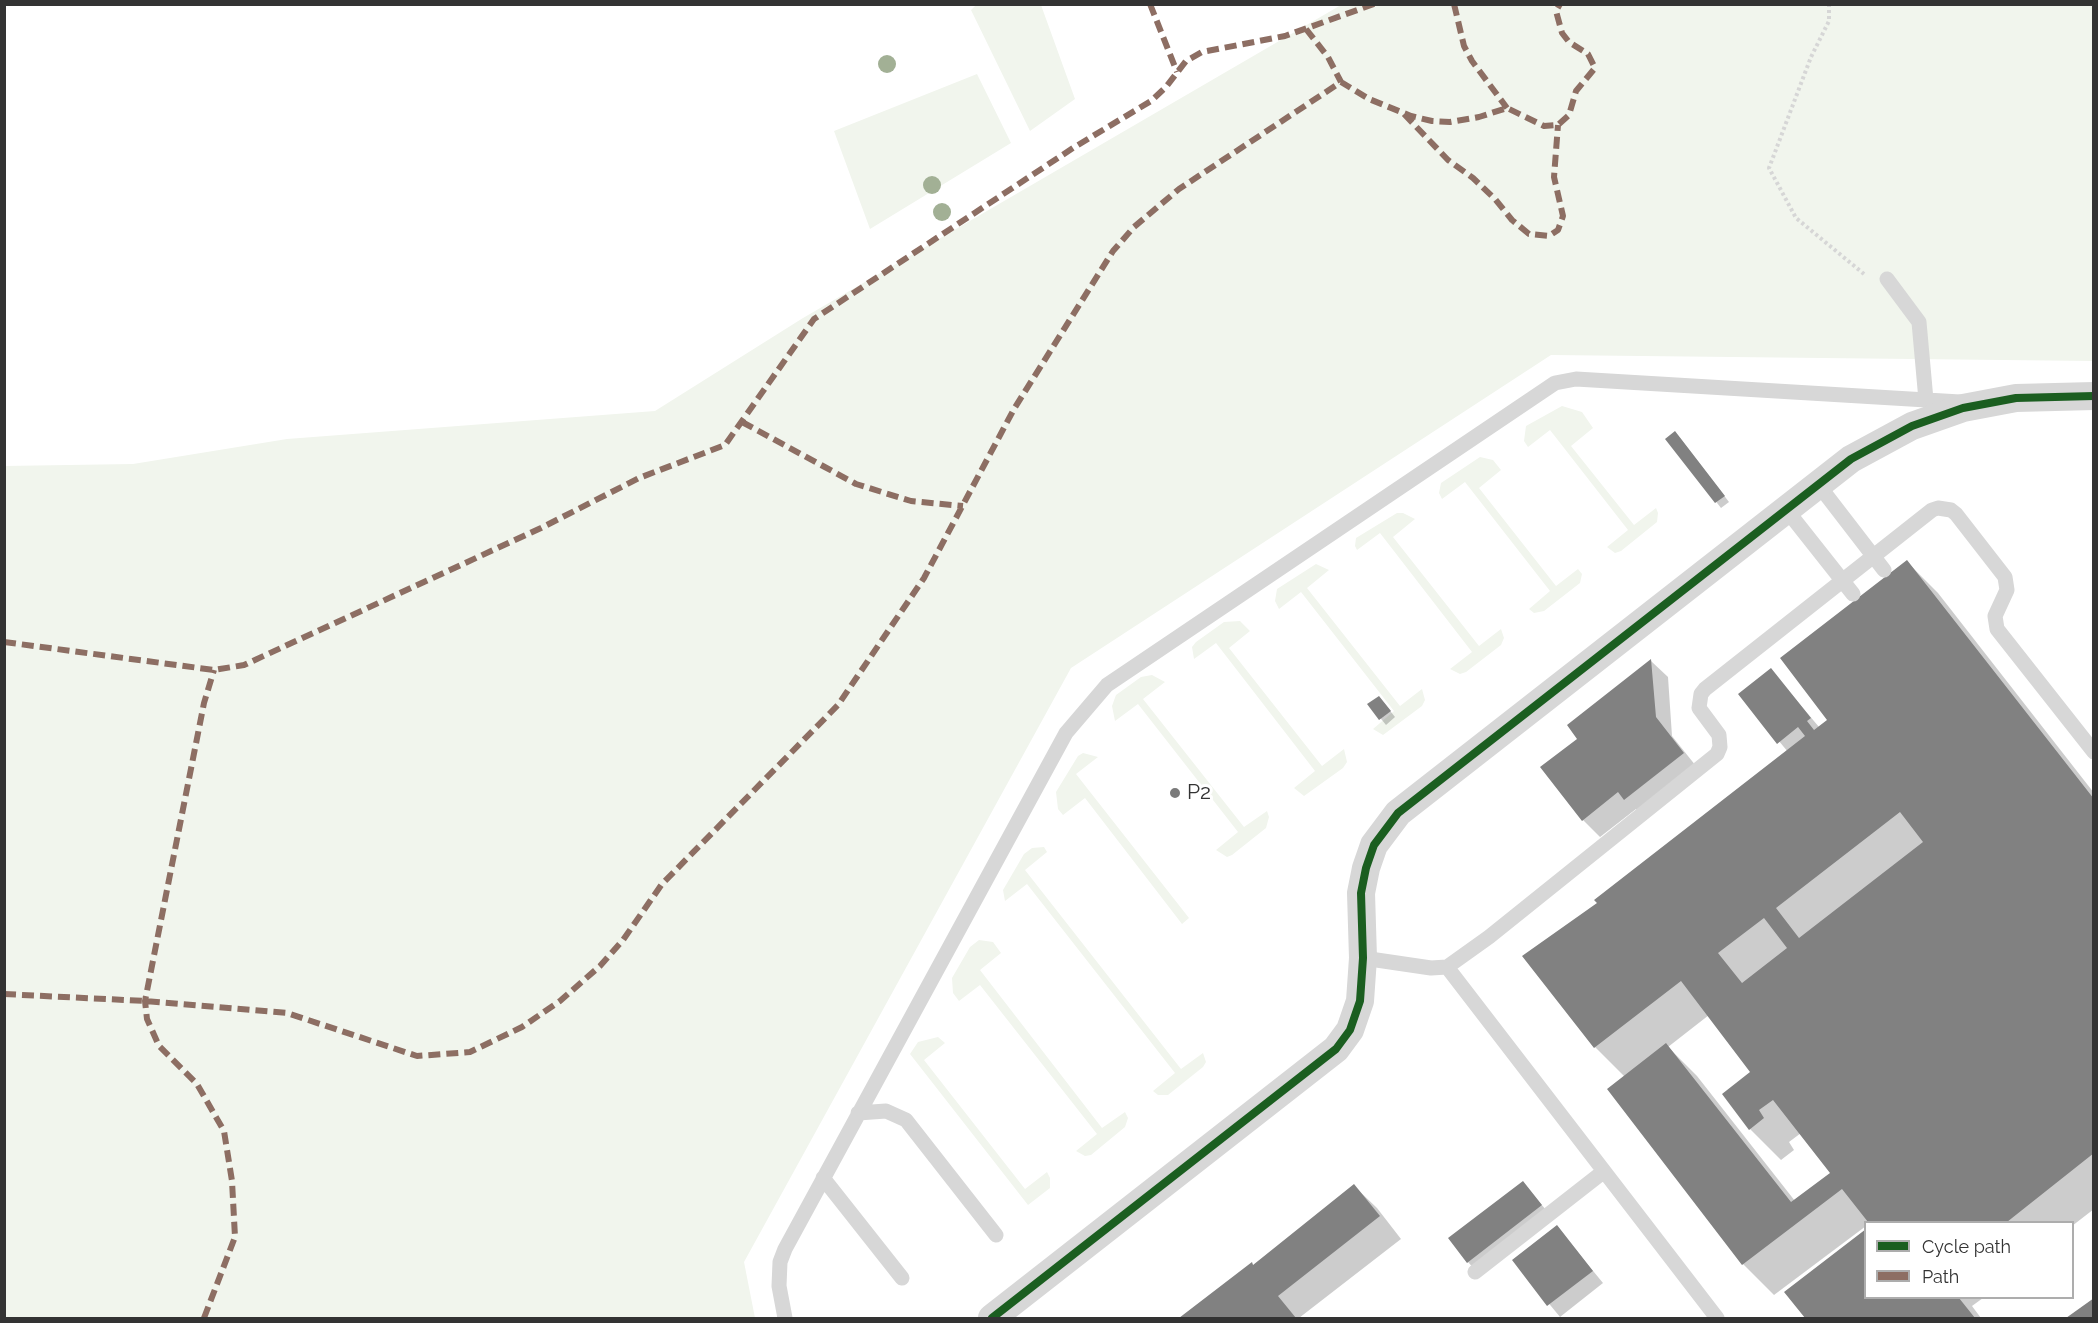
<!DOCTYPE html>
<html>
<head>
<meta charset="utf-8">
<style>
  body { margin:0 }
  #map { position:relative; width:2098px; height:1323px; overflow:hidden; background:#fff; font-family:Raleway,sans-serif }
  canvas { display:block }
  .frame { position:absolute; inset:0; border:6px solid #333; pointer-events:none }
  .legend { position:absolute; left:1864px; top:1221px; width:210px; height:78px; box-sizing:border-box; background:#fff; border:2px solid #adadad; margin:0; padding:8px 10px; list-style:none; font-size:18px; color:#333 }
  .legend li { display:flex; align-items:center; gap:12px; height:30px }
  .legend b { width:30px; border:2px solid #adadad }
</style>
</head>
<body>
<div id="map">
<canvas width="2098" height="1323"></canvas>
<div class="frame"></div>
<ul class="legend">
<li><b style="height:8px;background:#1b5e20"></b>Cycle path</li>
<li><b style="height:8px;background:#8d6e63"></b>Path</li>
</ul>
</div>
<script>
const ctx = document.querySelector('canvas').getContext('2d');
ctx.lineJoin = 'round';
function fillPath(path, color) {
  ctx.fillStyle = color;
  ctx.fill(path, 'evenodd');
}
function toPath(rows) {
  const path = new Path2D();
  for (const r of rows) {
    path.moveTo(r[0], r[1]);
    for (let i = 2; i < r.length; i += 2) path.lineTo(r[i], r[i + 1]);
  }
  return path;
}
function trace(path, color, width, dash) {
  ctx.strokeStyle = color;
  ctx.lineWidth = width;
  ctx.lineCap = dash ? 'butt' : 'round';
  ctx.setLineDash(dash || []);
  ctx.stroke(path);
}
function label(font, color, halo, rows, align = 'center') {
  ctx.font = font + ' Raleway,sans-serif';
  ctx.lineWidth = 6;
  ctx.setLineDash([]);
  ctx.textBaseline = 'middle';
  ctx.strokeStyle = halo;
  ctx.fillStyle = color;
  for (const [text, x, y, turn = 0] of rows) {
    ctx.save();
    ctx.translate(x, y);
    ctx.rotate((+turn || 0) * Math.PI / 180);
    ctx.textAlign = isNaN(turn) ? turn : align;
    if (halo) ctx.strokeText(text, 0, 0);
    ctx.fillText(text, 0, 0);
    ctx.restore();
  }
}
fillPath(toPath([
  [976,5,1041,5,1075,99,1030,131,971,10],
  [1341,5,2093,5,2093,361,1551,355,1071,668,744,1262,755,1318,5,1318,4,466,133,464,287,439,655,411,803,318],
  [977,74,1011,143,870,229,834,131],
  [1562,406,1582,412,1593,428,1571,446,1634,525,1656,508,1658,513,1657,522,1621,551,1615,553,1607,547,1628,530,1550,430,1528,447,1524,441,1526,426],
  [1480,457,1493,460,1501,470,1479,488,1556,586,1578,569,1582,574,1580,583,1544,611,1534,613,1529,609,1550,591,1465,482,1442,499,1439,493,1441,483],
  [1397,513,1403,513,1415,519,1393,537,1479,646,1501,629,1504,638,1501,645,1466,672,1460,674,1450,669,1472,652,1380,533,1357,550,1355,546,1356,538],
  [1316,564,1329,570,1307,588,1400,706,1422,689,1425,700,1422,706,1383,735,1373,729,1394,711,1301,592,1279,609,1275,601,1277,589],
  [1240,621,1250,631,1229,648,1322,766,1344,749,1347,762,1343,768,1304,796,1294,788,1315,771,1216,643,1194,659,1192,647,1196,642,1224,622],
  [1152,675,1165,682,1143,699,1244,827,1267,811,1269,817,1266,828,1232,855,1227,857,1216,850,1238,832,1138,704,1115,721,1112,706,1116,695,1141,677],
  [1083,753,1098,757,1076,774,1189,918,1182,924,1085,798,1063,815,1058,809,1056,792,1078,756],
  [1044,847,1047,852,1025,870,1181,1069,1203,1053,1206,1062,1203,1067,1168,1095,1158,1095,1153,1091,1175,1073,1027,884,1005,901,1003,890,1024,854,1032,848],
  [979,940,993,942,1001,953,980,970,1102,1128,1125,1112,1128,1118,1125,1127,1091,1155,1085,1156,1076,1151,1097,1134,980,985,959,1001,953,993,952,978,970,947],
  [938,1037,945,1043,924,1060,1025,1189,1047,1172,1050,1178,1050,1188,1028,1205,910,1054,918,1042]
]), '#f1f5ed');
fillPath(toPath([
  [1680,438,1729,502,1721,508,1667,439],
  [1907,562,1938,593,2094,793,2094,1209,2072,1226,2072,1222,1866,1222,1866,1226,1774,1295,1743,1264,1609,1089,1625,1077,1595,1047,1524,956,1599,903,1788,752,1740,694,1771,670,1819,727,1829,720],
  [1709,1015,1753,1072,1750,1129,1781,1160,1794,1150,1789,1142,1801,1133,1832,1173,1795,1201,1697,1076,1668,1047],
  [1651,661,1668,677,1672,736,1700,771,1642,816,1636,809,1600,837,1583,820,1579,739],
  [1384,703,1395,717,1386,725,1369,704],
  [1523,1183,1552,1217,1479,1274,1468,1262],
  [1354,1186,1377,1208,1401,1239,1299,1318,1182,1318,1252,1264,1254,1266],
  [1557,1227,1603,1283,1560,1317,1514,1261],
  [1786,1293,1866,1298,1983,1298,1972,1306,1981,1318,1806,1318]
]), '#0003');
fillPath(toPath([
  [1675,431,1725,496,1715,503,1665,439],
  [1907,560,2094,799,2094,1153,2007,1222,1868,1222,1842,1189,1742,1265,1607,1089,1666,1043,1791,1202,1830,1173,1773,1100,1759,1110,1764,1118,1749,1130,1722,1094,1750,1072,1681,981,1594,1048,1522,956,1597,903,1594,900,1805,736,1798,727,1777,744,1738,694,1771,668,1811,718,1807,721,1814,730,1827,720,1780,658],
  [1900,812,1923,842,1799,938,1776,908],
  [1764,918,1787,948,1742,983,1718,953],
  [1651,659,1656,717,1684,753,1624,800,1618,792,1582,821,1540,767,1577,739,1567,725],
  [1379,696,1391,711,1379,720,1367,704],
  [1523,1181,1542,1205,1467,1263,1448,1238],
  [1354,1184,1380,1216,1278,1296,1296,1318,1179,1318,1252,1262,1253,1265],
  [1557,1225,1593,1271,1547,1306,1512,1260],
  [1866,1229,1866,1298,1959,1298,1975,1318,1805,1318,1784,1292],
  [2094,1298,2094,1318,2066,1318]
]), '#818181');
trace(toPath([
  [1829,4,1829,21,1811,57,1769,168,1796,218,1864,274]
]), '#d6d6d6', 4, [3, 3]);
trace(toPath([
  [1887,279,1919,322,1926,400],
  [1817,483,1884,570],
  [1785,508,1853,594],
  [1363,958,1431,968,1447,967,1489,937,1717,754,1720,747,1719,735,1699,708,1701,694,1705,689,1932,510,1938,508,1951,510,1956,514,2005,577,2007,590,1995,616,1997,629,2094,752],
  [1447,967,1717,1318],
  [858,1113,886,1111,906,1120,996,1235],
  [823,1178,902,1278],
  [1475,1272,1603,1172],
  [785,1318,779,1286,780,1262,785,1249,1066,733,1107,685,1555,383,1576,379,1960,402]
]), '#d7d7d7', 15);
trace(toPath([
  [992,1318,1336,1049,1350,1030,1360,1001,1363,958,1361,893,1366,868,1374,845,1398,813,1851,459,1912,426,1963,408,2016,398,2094,396]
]), '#d7d7d7', 28);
trace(toPath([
  [1150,4,1177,72],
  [1454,4,1464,46,1472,61,1507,108],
  [1306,29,1328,57,1341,82],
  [1404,114,1448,160,1473,178,1495,199,1512,220,1529,234,1549,236,1558,230,1563,216,1554,177,1558,125],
  [742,422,856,484,911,501,963,506],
  [4,642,214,670,244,665,541,528,639,478,725,445,814,319,1073,148,1151,101,1166,87,1186,61,1202,52,1285,36,1374,4],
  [4,994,145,1001,287,1013,417,1056,470,1052,522,1027,560,1001,600,966,623,940,662,884,838,705,924,578,1014,409,1113,251,1134,227,1179,189,1341,82,1369,99,1411,116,1432,121,1450,122,1479,117,1507,108,1544,126,1558,125,1569,115,1576,91,1595,68,1588,54,1569,42,1562,33,1556,11,1560,4],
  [204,1318,235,1237,232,1181,224,1131,197,1084,159,1046,147,1019,145,1001,204,703,214,670]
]), '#8d6e63', 6, [12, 6]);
trace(toPath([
  [992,1318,1336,1049,1350,1030,1360,1001,1363,958,1361,893,1366,868,1374,845,1398,813,1851,459,1912,426,1963,408,2016,398,2094,396]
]), '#1b5e20', 8);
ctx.fillStyle = '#a2b095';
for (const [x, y] of [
  [887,64],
  [932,185],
  [942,212]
]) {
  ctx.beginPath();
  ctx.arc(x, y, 9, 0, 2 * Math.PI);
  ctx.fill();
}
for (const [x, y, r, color] of [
  [1175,793,6,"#7a7a7a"]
]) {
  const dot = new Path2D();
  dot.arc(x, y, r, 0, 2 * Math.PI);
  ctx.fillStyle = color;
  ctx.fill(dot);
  trace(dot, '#fff', 2);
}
label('21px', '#333', '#fff', [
  ["P2",1187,793]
], 'left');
</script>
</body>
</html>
